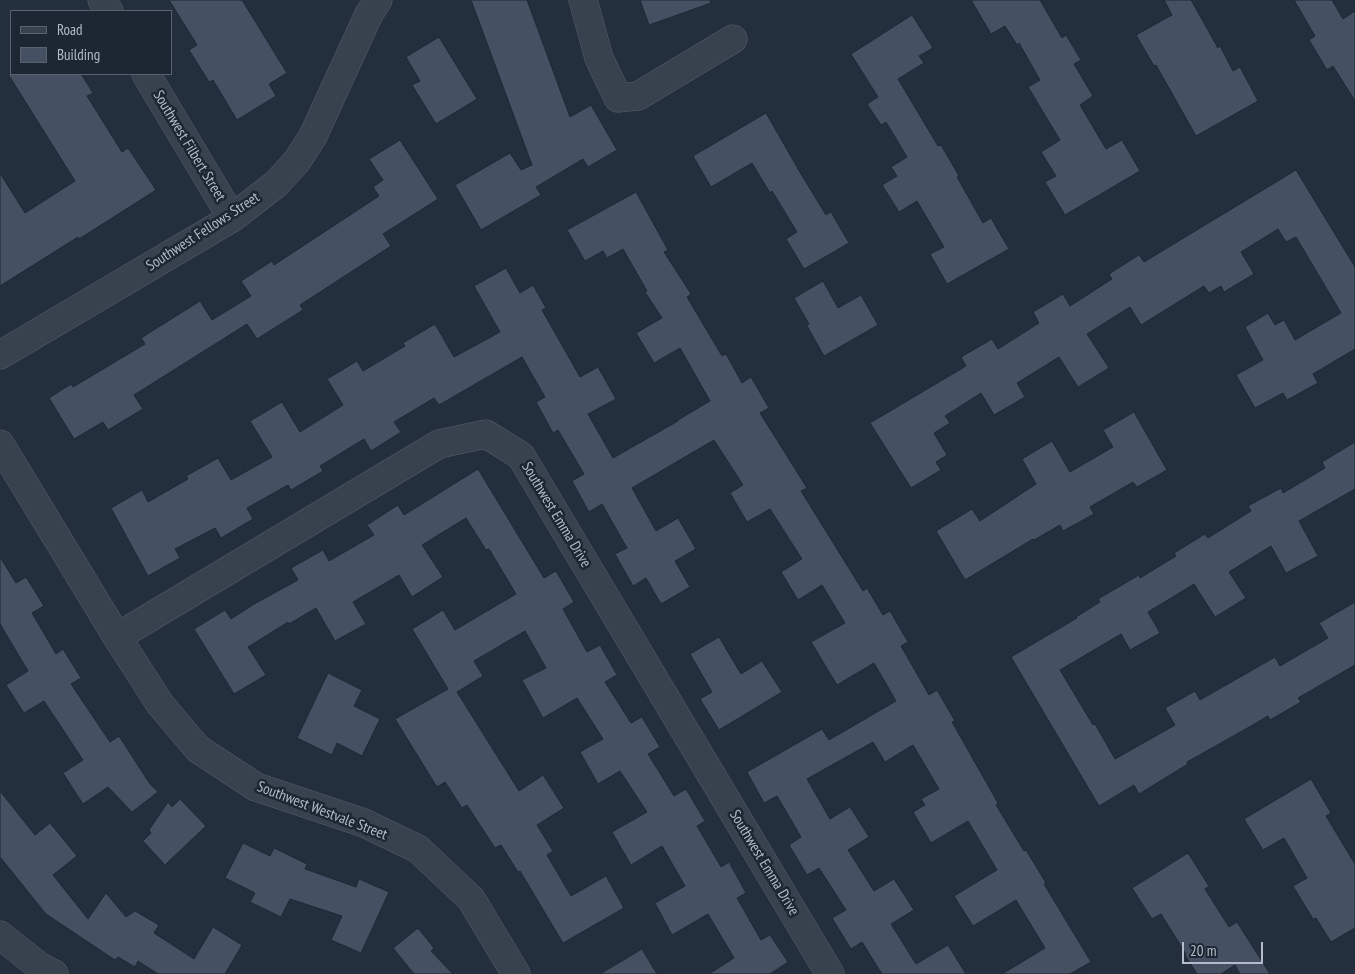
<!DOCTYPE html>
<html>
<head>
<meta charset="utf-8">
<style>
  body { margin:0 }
  #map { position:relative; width:1355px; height:974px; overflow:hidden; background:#242f3e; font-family:"PT Sans Narrow",sans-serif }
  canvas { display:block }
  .legend { position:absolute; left:10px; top:10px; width:162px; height:65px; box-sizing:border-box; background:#1d2633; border:1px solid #59626f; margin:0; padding:6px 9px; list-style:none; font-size:15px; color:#b4bcc9 }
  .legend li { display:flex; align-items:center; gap:10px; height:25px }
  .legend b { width:25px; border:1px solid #59626f }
  .scale { position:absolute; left:1182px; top:942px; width:81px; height:22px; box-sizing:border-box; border:2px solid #b4bcc9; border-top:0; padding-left:6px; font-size:15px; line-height:18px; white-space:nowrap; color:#b4bcc9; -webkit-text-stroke:4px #1d2633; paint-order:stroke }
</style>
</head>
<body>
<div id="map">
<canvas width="1355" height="974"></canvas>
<ul class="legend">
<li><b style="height:6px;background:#38414e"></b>Road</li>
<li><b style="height:14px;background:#455162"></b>Building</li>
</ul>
<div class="scale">20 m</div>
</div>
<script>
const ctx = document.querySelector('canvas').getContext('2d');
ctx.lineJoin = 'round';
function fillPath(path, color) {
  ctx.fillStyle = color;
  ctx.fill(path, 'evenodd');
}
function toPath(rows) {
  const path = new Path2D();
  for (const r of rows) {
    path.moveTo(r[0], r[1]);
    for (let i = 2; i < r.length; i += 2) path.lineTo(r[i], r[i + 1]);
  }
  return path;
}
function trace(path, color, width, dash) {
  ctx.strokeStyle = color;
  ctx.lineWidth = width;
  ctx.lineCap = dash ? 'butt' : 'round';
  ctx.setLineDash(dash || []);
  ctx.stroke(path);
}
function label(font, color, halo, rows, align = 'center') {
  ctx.font = font + ' "PT Sans Narrow",sans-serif';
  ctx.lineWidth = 5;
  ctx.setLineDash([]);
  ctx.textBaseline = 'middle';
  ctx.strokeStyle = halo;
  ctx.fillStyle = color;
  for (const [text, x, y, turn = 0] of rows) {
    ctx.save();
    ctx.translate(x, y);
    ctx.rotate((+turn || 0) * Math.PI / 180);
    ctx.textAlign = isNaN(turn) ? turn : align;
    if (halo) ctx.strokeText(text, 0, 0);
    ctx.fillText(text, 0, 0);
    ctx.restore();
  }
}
const building = toPath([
  [169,0,242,0,287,73,269,84,276,96,237,120,213,80,209,82,189,50,197,45,169,0],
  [471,0,527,0,570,117,591,105,617,150,588,167,583,159,536,187,541,195,481,230,455,185,510,153,521,170,532,165,471,0],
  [640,0,710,0,711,3,649,25,640,0],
  [971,0,1040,0,1062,38,1066,35,1081,60,1074,64,1093,96,1080,105,1106,149,1122,140,1140,171,1065,215,1045,182,1056,176,1041,152,1060,140,1028,87,1040,80,1019,43,1017,45,1005,26,991,34,971,0],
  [1164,0,1191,0,1218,48,1220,46,1233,71,1240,67,1258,101,1196,136,1156,65,1154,66,1136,35,1172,15,1164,0],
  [1294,0,1332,0,1343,19,1355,11,1355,101,1333,66,1327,70,1309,40,1315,36,1294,0],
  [912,15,933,48,919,56,924,63,898,79,938,146,941,145,959,176,957,177,983,223,991,218,1009,249,947,284,930,254,944,247,917,201,899,212,882,185,897,176,891,167,907,157,886,122,881,125,867,104,878,97,851,54,912,15],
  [439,37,477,99,436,124,412,85,420,81,406,57,439,37],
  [8,74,81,74,93,93,87,96,122,152,128,148,156,190,79,239,78,237,0,286,0,173,25,213,75,181,8,74],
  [766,113,801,174,826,215,831,212,849,243,804,269,786,239,797,232,772,191,770,193,752,163,711,187,693,156,766,113],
  [400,140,438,199,383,234,391,246,300,305,303,310,257,339,247,324,134,395,143,409,108,430,103,422,74,439,49,398,71,384,73,387,145,344,141,338,200,301,212,320,251,296,241,281,272,261,274,265,379,196,373,187,383,180,369,159,400,140],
  [1296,170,1355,267,1355,349,1313,374,1318,383,1287,400,1283,393,1255,408,1236,375,1263,360,1245,327,1268,313,1275,325,1284,320,1295,340,1341,313,1296,237,1286,242,1278,229,1241,252,1254,274,1224,292,1221,286,1209,293,1204,286,1141,325,1130,307,1087,334,1109,368,1078,387,1059,357,1017,383,1025,397,994,415,981,393,945,416,950,423,934,433,947,455,936,462,941,470,911,488,870,423,966,366,961,357,992,339,998,349,1039,323,1033,312,1063,294,1070,306,1112,279,1109,274,1139,255,1144,262,1296,170],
  [636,192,668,250,664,252,691,294,687,297,722,356,726,354,742,383,751,377,769,408,760,413,807,488,801,491,863,591,867,588,883,615,890,611,908,642,901,646,929,695,937,690,955,721,952,722,998,803,996,805,1024,851,1026,850,1046,883,1044,884,1091,962,1070,974,1002,974,1045,948,1016,900,973,926,954,896,997,870,968,821,931,843,913,812,925,805,921,799,939,789,913,745,885,762,873,742,807,779,830,819,850,807,869,837,848,850,874,891,894,879,914,910,891,924,916,964,948,945,966,974,882,974,862,942,851,949,832,918,846,910,819,868,807,875,789,845,801,837,777,796,764,803,747,772,822,729,829,740,896,701,874,663,837,685,811,642,845,623,822,585,798,600,781,572,802,559,770,509,747,522,730,493,743,485,714,440,632,488,656,531,678,518,696,549,675,561,690,587,661,604,646,578,633,586,615,554,627,548,602,504,589,512,572,481,584,474,558,430,553,433,536,402,545,397,522,357,439,405,434,398,394,422,401,432,371,451,364,439,320,466,323,471,291,490,288,485,247,508,253,519,221,538,215,528,175,549,180,558,148,576,111,508,142,490,148,502,188,479,186,476,218,458,231,480,272,457,250,421,282,402,300,432,343,405,327,379,357,361,363,371,405,346,403,343,435,324,454,357,500,332,474,286,506,268,520,293,533,285,546,308,542,310,580,377,598,367,616,399,588,414,613,458,678,421,678,420,710,401,680,348,654,363,636,333,662,318,645,292,647,291,623,249,607,258,603,251,585,261,567,230,636,192],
  [823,281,838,308,861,295,878,325,824,356,807,326,809,324,794,298,823,281],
  [1134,412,1167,470,1137,487,1133,482,1090,507,1094,514,1063,531,1060,525,1034,540,1033,539,965,580,936,531,972,509,980,521,1036,484,1022,459,1052,441,1070,472,1113,447,1103,430,1134,412],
  [1355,442,1355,489,1299,521,1318,556,1286,573,1271,546,1229,572,1246,598,1215,617,1194,584,1148,612,1160,633,1130,650,1121,634,1060,670,1093,725,1095,724,1115,759,1175,725,1165,708,1195,691,1200,700,1275,657,1280,666,1328,638,1319,623,1355,602,1355,665,1298,698,1301,702,1270,720,1268,716,1244,730,1187,762,1188,764,1139,794,1134,785,1099,806,1011,657,1077,618,1076,617,1100,602,1098,599,1139,575,1140,578,1176,556,1174,553,1205,534,1208,538,1251,511,1248,506,1281,488,1283,493,1325,468,1322,462,1355,442],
  [478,469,544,578,556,571,574,602,563,609,587,652,600,645,617,675,605,682,631,723,642,717,660,747,648,754,674,796,686,789,705,821,697,826,721,867,729,862,746,893,737,898,761,940,770,935,788,962,770,974,709,974,734,958,708,914,672,935,655,903,685,886,662,846,631,865,612,832,647,812,620,771,598,784,580,752,603,739,577,698,543,718,522,680,546,668,525,631,474,661,483,676,457,692,519,791,543,775,564,808,537,825,553,851,547,855,571,896,606,876,624,908,563,943,520,871,518,872,501,845,495,848,467,805,462,808,445,782,437,787,395,719,448,689,412,629,443,610,455,630,516,594,489,549,486,550,466,518,422,545,443,577,412,597,399,575,353,602,366,624,335,641,316,608,289,624,288,622,248,647,266,675,234,694,194,629,225,610,231,619,256,603,298,580,291,568,323,550,329,561,374,535,367,525,398,505,404,515,478,469],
  [0,557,16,583,26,577,44,606,32,613,56,654,63,649,81,678,71,684,110,742,119,736,150,784,158,792,132,812,108,787,83,804,63,773,83,760,44,701,24,713,6,685,28,671,0,624,0,557],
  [719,637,741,674,762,661,782,692,719,730,700,699,712,692,690,654,719,637],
  [328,673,362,690,354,706,380,719,362,756,337,743,332,755,297,738,328,673],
  [1311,779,1331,813,1326,816,1355,864,1355,928,1331,942,1316,918,1313,919,1293,886,1307,878,1284,838,1263,850,1244,819,1311,779],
  [0,791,35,835,50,823,77,856,53,875,88,919,106,893,126,917,135,911,159,925,154,933,194,959,213,927,242,945,225,974,158,974,138,961,135,967,118,957,115,960,46,914,0,857,0,791],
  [180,799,206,826,165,865,143,841,151,833,149,830,168,802,172,807,180,799],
  [243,843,270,856,274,848,307,864,305,869,356,887,359,879,389,892,361,953,331,940,342,916,290,899,281,917,250,902,255,893,225,878,243,843],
  [1188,853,1209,886,1205,889,1229,927,1237,922,1270,974,1240,974,1235,965,1221,974,1197,974,1185,955,1186,954,1161,914,1152,919,1132,888,1188,853],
  [418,928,434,948,431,951,453,974,414,974,393,948,418,928],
  [642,949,657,974,600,974,642,949]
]);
fillPath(building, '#455162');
trace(building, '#1f2835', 1);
const minor = toPath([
  [102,0,109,11],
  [583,0,599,58,618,98,638,96,733,39],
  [146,74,232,218],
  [0,355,232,218,276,184,297,161,313,136,369,14,378,0],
  [0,444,117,637,160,704,198,749,256,787,364,823,418,849,471,899,516,974],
  [117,637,439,444,486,434,521,456,830,974],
  [0,935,39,966,54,974]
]);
trace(minor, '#565f6c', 29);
trace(minor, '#38414e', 28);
label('15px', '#b4bcc9', '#1d2633', [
  ["Southwest Filbert Street",189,146,59],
  ["Southwest Fellows Street",203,232,-33],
  ["Southwest Emma Drive",556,515,59],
  ["Southwest Westvale Street",322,811,21],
  ["Southwest Emma Drive",764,863,59]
]);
</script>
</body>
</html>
